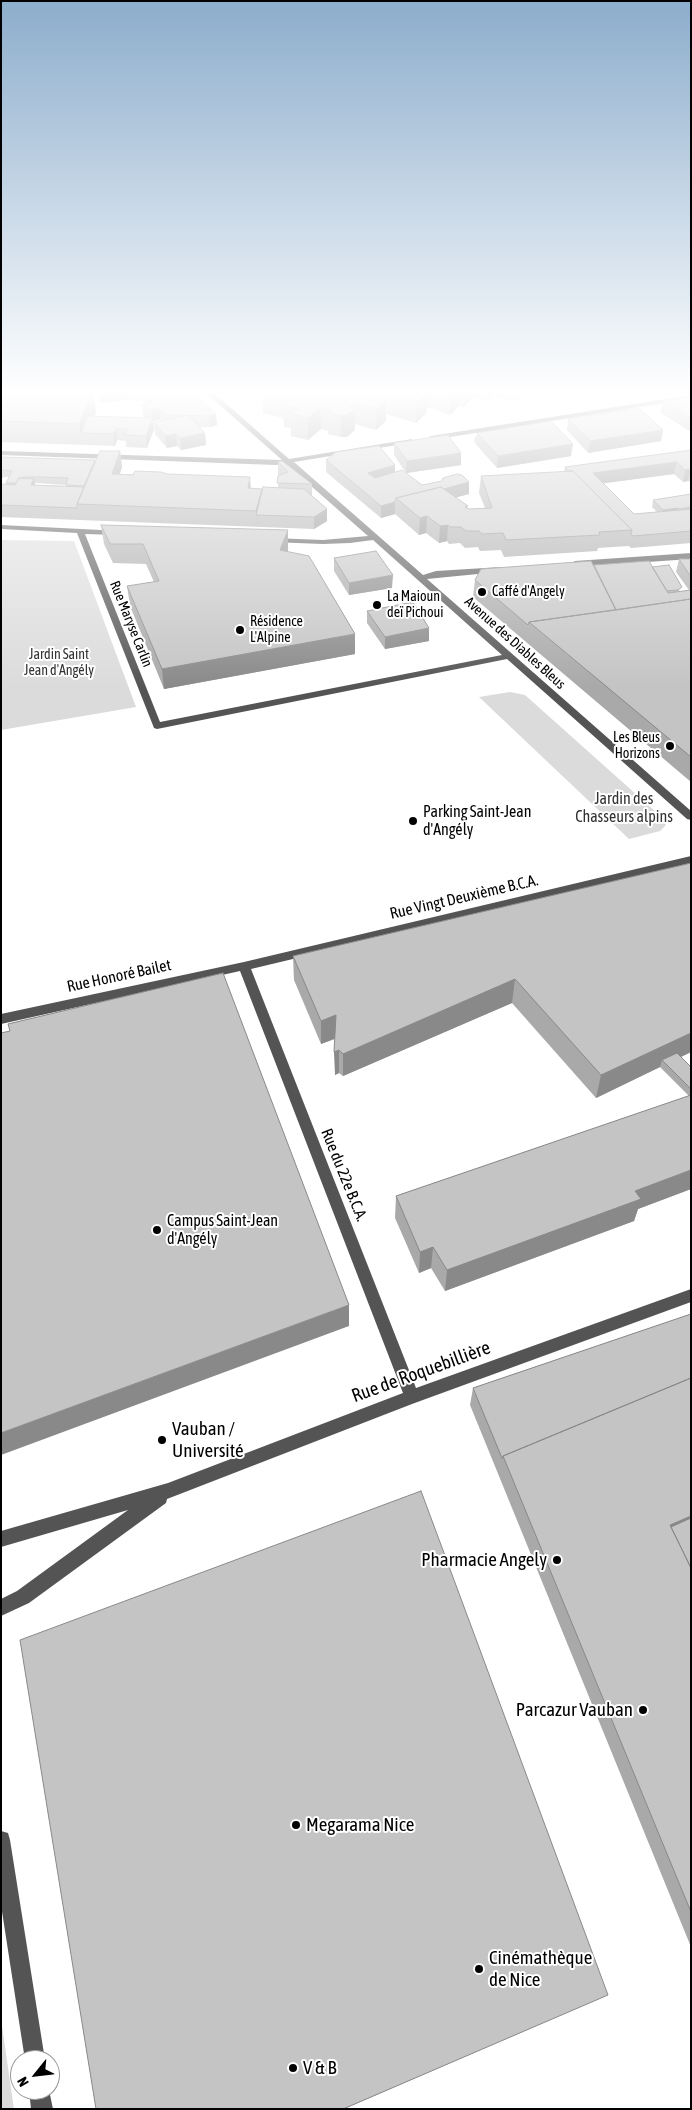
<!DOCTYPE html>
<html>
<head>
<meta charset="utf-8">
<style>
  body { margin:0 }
  #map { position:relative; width:692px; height:2110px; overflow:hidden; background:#fff; font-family:"Asap Condensed",sans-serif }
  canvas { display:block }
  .frame { position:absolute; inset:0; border:2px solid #000; pointer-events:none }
  .north { position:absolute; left:10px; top:2050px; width:50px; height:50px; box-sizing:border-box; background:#fff; border:1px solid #999; border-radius:50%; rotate:241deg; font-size:14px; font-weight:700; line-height:20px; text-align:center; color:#000 }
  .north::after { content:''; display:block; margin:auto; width:18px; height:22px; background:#000; clip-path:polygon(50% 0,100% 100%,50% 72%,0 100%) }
</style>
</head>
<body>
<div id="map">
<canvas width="692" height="2110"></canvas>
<div class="frame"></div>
<div class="north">N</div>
</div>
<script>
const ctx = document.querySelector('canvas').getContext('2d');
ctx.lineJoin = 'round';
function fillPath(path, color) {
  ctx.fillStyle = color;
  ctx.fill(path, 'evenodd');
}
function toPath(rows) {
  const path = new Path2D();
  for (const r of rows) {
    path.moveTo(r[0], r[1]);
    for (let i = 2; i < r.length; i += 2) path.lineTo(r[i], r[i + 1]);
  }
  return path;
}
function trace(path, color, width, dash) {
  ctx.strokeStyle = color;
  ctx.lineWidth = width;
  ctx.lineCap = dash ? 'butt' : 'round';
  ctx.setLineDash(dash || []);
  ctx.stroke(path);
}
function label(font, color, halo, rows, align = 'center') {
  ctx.font = font + ' "Asap Condensed",sans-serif';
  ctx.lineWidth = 4;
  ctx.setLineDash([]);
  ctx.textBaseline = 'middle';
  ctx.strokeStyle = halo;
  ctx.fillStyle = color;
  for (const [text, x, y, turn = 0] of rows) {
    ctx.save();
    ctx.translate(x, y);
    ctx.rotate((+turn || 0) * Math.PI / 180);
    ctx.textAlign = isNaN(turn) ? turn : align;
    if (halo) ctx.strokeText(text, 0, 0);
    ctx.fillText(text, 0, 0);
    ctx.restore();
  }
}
fillPath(toPath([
  [1,540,74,541,136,707,1,730],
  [510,692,525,695,656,812,666,825,660,831,629,839,479,697],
  [1,2019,14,2109,1,2109]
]), '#dbdbdb');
fillPath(toPath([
  [205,392,213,392,289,459,412,439,412,443,409,443,294,462,423,575,436,571,501,567,502,569,498,572,427,579,691,811,691,820,687,819,507,659,157,729,154,728,77,533,1,529,1,525,121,531,121,535,118,535,85,534,160,722,502,655,373,540,350,543,323,544,270,542,269,540,273,538,323,540,368,536,286,464,276,465,1,455,1,451,282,460,205,392],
  [691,395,691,399,431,440,427,438,431,436,691,395],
  [691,553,691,559,575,567,571,564,575,561,691,553],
  [691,856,691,864,251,969,416,1388,691,1289,691,1302,412,1404,167,1499,166,1503,29,1603,1,1616,1,1599,17,1591,128,1510,1,1547,1,1531,168,1483,403,1393,240,971,1,1024,1,1014,244,962,691,856],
  [1,1831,8,1833,10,1840,45,2060,25,2060,1,1905,1,1831],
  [29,2090,49,2090,53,2109,31,2109,29,2090]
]), '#545454');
fillPath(toPath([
  [1,392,93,392,96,412,94,417,144,417,143,417,142,405,145,404,139,398,100,403,94,392,192,392,217,425,210,427,199,427,205,433,206,445,181,450,177,446,167,448,155,434,154,422,162,420,161,419,153,421,154,429,147,448,126,447,126,441,117,440,115,446,1,442],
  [262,392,523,392,515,402,493,396,489,400,473,397,464,407,459,406,450,415,428,407,427,408,426,413,416,423,386,414,386,421,376,430,355,424,355,430,347,437,341,437,328,434,328,431,321,429,308,440,291,436,291,428,284,427,284,421,283,420,283,418,263,413],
  [546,392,557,392,556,395],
  [691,397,691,432,661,413,663,401],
  [568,419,663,430,661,441,588,453,567,430],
  [477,433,571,456,497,468,474,442,475,436,477,436],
  [394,443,461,453,461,465,406,473,394,455],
  [691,450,691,482,688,481,683,482,674,474,603,483,634,514,657,512,652,507,653,500,691,494,691,543,631,548,629,546,598,548,597,551,504,557,501,550,480,551,478,547,465,548,460,543,449,544,447,541,439,543,426,533,419,535,395,514,381,518,326,472,326,460,395,465,395,472,422,485,469,482,469,494,455,497,469,509,485,508,479,493,481,476,564,472,565,467],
  [120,451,122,467,120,474,167,474,251,488,262,493,278,488,278,462,312,484,312,496,327,509,327,521,314,529,1,517,1,484,6,484,6,483,9,477,3,477,1,480,1,457,95,460],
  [35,483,66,485,66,486,35,485],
  [101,525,288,530,288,552,355,654,164,689,130,606,127,586,154,582,146,564,113,563,104,544],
  [334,558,392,588,349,595,334,571],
  [679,559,691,559,691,782,473,597,475,580,594,565,652,567,681,592,689,590,676,572],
  [367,611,429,628,429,641,385,649,367,623],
  [691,863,691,1052,681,1057,691,1067,691,1189,638,1209,634,1221,445,1291,431,1268,419,1273,395,1218,396,1196,689,1096,660,1067,596,1098,512,1003,343,1076,339,1073,335,1075,335,1039,321,1044,294,980,293,956],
  [691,1314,691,1947,470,1405,473,1388]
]), '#a9a9a9');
fillPath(toPath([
  [92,392,93,392,96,412,87,433,81,433,83,445,79,424],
  [99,392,138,392,139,398,100,403],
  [236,392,254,392,236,396],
  [423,392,428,392,428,407,427,408,426,413,416,423,417,402],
  [452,392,460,392,459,406,450,415,451,394],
  [465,392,474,392,473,397,464,407],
  [489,392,493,392,493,396,489,400],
  [516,392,523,392,515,402],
  [386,393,386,421,376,430,377,409,380,398],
  [355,403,355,430,347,437,341,437,341,416],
  [159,408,161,419,153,421,154,429,147,448,146,436,152,419,151,410],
  [320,408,321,429,308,440,308,418],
  [216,414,217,425,210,427,209,416],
  [116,429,117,440,115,446,113,434],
  [663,430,661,441,588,453,590,441],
  [205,433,206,445,181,450,180,438],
  [176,434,177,446,167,448,165,436],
  [573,444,571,456,497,468,498,456],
  [120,451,122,467,114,490,112,474],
  [461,453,461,465,406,473,407,461],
  [677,462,674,474,591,485,593,473],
  [395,465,395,477,368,485,368,473],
  [691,469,688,481,683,482,685,470],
  [2,470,3,477,1,480,1,471],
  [250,477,251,493,248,488],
  [34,479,36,491,31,485],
  [469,482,469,494,410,510,399,501],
  [262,489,262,505,256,515,257,527,256,511],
  [395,502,395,514,381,518,381,506],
  [678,508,676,514,662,516,663,510],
  [327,509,327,521,314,529,314,517],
  [427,516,426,533,419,535,420,518],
  [448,525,447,541,439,543,440,526],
  [288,530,288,550,281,570,280,550],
  [393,575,392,588,349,595,349,583],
  [429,628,429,641,385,649,385,637],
  [355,634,355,654,164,689,162,669],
  [515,979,512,1003,343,1076,343,1054],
  [336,1015,336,1038,321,1044,321,1021],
  [691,1033,691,1052,666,1064,662,1060,660,1067,596,1098,601,1075],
  [339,1050,339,1073,335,1075,334,1052],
  [691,1170,691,1189,638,1209,634,1221,445,1291,447,1270,635,1191],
  [433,1247,431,1268,419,1273,420,1252],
  [349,1305,349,1326,1,1455,1,1433],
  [691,1516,691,1529,669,1527,670,1525],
  [608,1995,344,2109,343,2109]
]), '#898989');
const building = toPath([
  [2,392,92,392,79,424,1,421,1,394,2,392],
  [143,392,192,392,216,414,209,416,166,415,159,408,151,410,142,405,154,402,143,392],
  [264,392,427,392,417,402,386,393,380,398,386,400,377,409,355,403,350,407,355,408,347,415,341,416,328,413,331,410,320,408,308,418,291,414,297,409,284,405,289,401,282,399,284,397,264,392],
  [691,397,691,419,663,401,691,397],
  [639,408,663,430,590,441,568,419,639,408],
  [188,415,205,433,180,438,176,434,165,436,154,422,188,415],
  [88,416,153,418,146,436,125,435,127,429,116,429,113,434,81,433,88,416],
  [551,421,573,444,498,456,477,433,551,421],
  [448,435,461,453,407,461,394,443,448,435],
  [379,446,395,465,368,473,375,478,402,470,422,485,442,481,443,478,457,474,462,475,469,482,444,489,441,487,396,498,395,502,381,506,326,460,336,452,379,446],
  [691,450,691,469,685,470,677,462,593,473,634,514,691,509,691,531,633,536,631,534,632,530,573,471,569,471,565,467,691,450],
  [100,451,120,451,112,474,133,475,135,471,161,472,167,474,250,477,248,488,262,489,256,511,77,504,100,451],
  [1,457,95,460,84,486,66,485,68,478,39,477,23,477,23,478,19,478,16,483,6,483,12,471,2,470,1,471,1,457],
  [282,461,312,484,277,483,278,476,288,472,278,462,282,461],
  [573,471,632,530,599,532,600,535,506,540,503,533,482,534,479,531,466,531,461,527,450,527,448,525,440,526,427,516,420,518,396,498,441,487,468,506,465,507,469,509,492,508,481,476,573,471],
  [19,478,34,479,31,485,84,487,77,504,77,508,1,505,1,484,15,485,19,478],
  [263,487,304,489,327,509,314,517,256,515,263,487],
  [691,494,691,507,679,509,678,508,663,510,653,500,691,494],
  [101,525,288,530,280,550,309,556,355,634,162,669,127,586,159,581,143,544,110,544,101,525],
  [376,551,393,575,349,583,334,558,376,551],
  [679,559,691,559,691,577,679,559],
  [591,561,616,610,529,622,528,625,475,580,481,569,591,561],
  [649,561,668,593,691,590,691,599,616,610,594,565,649,561],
  [669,565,682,587,678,590,667,591,652,567,669,565],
  [691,599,691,757,529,622,691,599],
  [413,602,429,628,385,637,367,611,413,602],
  [691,863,691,1033,601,1075,515,979,343,1054,339,1050,334,1052,336,1015,321,1021,293,956,691,863],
  [223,973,349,1305,1,1433,1,1033,10,1031,8,1024,223,973],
  [677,1053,691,1067,691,1089,662,1060,677,1053],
  [691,1095,691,1170,635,1191,641,1199,447,1270,433,1247,420,1252,396,1196,691,1095],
  [691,1314,691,1378,503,1456,503,1458,502,1458,473,1388,691,1314],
  [691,1378,691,1516,670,1525,691,1568,691,1912,503,1456,691,1378],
  [421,1491,608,1995,343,2109,96,2109,20,1640,421,1491],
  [691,1518,691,1568,671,1527,691,1518]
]);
fillPath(building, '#c4c4c4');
trace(building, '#898989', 1);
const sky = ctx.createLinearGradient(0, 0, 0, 688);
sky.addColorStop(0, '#8cadcc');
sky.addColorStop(0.57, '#fff');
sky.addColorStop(1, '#ffffff00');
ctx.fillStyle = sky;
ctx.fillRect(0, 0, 692, 688);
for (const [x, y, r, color] of [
  [482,592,5,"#000"],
  [377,605,5,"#000"],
  [240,630,5,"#000"],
  [670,746,5,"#000"],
  [413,821,5,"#000"],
  [157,1230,5,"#000"],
  [162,1440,5,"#000"],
  [557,1560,5,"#000"],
  [643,1710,5,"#000"],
  [296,1825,5,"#000"],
  [479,1969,5,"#000"],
  [293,2068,5,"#000"]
]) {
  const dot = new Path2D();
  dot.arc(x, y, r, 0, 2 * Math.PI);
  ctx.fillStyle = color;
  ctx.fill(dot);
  trace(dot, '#fff', 2);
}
label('14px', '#000', '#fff', [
  ["Caffé d'Angely",492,592],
  ["La Maioun",387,597],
  ["deï Pichoui",387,613],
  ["Résidence",250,622],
  ["L'Alpine",250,638],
  ["Les Bleus",660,738,"right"],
  ["Horizons",660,754,"right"]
], 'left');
label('14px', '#000', '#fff', [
  ["Rue Maryse Carlin",131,624,68],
  ["Avenue des Diables Bleus",515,643,42]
]);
label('14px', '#323232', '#fff', [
  ["Jardin Saint",59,655],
  ["Jean d'Angély",59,671]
]);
label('16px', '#323232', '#fff', [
  ["Jardin des",624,799],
  ["Chasseurs alpins",624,817]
]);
label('16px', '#000', '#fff', [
  ["Parking Saint-Jean",423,812],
  ["d'Angély",423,830],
  ["Campus Saint-Jean",167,1221],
  ["d'Angély",167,1239]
], 'left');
label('16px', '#000', '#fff', [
  ["Rue Vingt Deuxième B.C.A.",464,897,-13],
  ["Rue Honoré Bailet",119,976,-12],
  ["Rue du 22e B.C.A.",344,1175,68]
]);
label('19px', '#000', '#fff', [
  ["Rue de Roquebillière",421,1372,-20]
]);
label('19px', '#000', '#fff', [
  ["Vauban /",172,1429],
  ["Université",172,1451],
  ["Pharmacie Angely",547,1560,"right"],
  ["Parcazur Vauban",633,1710,"right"],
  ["Megarama Nice",306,1825],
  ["Cinémathèque",489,1958],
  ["de Nice",489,1980],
  ["V & B",303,2068]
], 'left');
</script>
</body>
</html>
